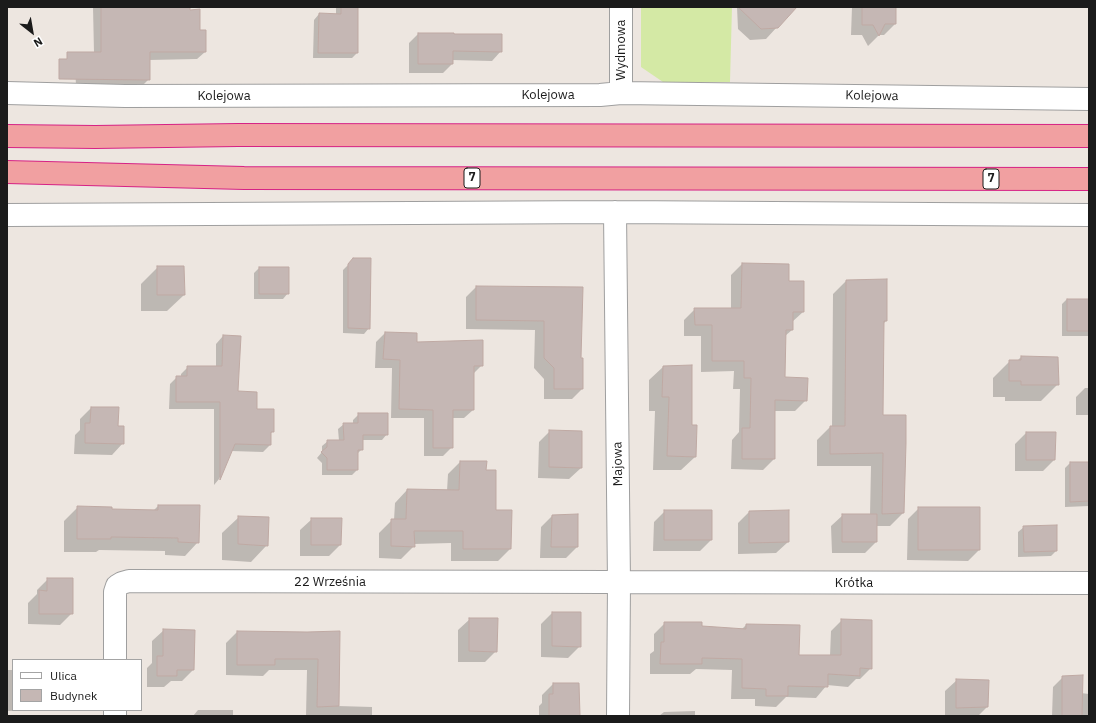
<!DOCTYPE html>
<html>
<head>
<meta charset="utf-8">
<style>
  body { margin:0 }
  #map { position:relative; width:1096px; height:723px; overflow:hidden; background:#ede6e0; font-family:"IBM Plex Sans",sans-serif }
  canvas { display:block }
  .frame { position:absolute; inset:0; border:8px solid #1b1b1b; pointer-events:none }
  .legend { position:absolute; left:12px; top:659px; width:130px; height:52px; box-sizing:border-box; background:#fff; border:1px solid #a4a4a4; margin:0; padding:5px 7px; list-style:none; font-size:12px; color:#1b1b1b }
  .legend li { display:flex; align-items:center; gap:8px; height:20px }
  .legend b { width:20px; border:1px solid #a4a4a4 }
  .north { position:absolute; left:12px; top:12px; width:40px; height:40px; -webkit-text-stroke:3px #fff; paint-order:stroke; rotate:149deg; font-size:11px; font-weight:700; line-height:16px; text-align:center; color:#1b1b1b }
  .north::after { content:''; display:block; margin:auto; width:14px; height:18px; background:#1b1b1b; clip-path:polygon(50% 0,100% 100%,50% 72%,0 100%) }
</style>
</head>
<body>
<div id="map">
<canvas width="1096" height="723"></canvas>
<div class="frame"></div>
<ul class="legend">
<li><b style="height:5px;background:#fff"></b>Ulica</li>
<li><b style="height:11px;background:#c5b7b4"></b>Budynek</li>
</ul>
<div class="north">N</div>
</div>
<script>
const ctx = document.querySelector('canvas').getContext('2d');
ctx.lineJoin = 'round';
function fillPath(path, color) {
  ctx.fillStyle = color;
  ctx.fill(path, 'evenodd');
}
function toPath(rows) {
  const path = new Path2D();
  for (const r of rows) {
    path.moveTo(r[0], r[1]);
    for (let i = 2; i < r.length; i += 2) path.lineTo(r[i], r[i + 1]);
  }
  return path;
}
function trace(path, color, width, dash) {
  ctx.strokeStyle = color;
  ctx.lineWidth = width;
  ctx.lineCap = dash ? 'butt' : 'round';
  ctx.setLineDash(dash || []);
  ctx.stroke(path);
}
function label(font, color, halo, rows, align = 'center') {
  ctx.font = font + ' "IBM Plex Sans",sans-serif';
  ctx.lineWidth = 4;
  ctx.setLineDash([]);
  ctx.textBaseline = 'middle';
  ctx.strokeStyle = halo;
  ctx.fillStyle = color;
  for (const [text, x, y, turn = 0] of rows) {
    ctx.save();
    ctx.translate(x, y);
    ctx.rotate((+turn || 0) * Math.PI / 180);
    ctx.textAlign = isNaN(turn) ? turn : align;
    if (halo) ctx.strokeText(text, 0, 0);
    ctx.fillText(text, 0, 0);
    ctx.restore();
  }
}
fillPath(toPath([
  [641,7,732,7,730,82,663,82,641,67]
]), '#d4e9a5');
fillPath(toPath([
  [93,7,189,7,189,11,199,31,205,52,197,59,149,60,149,79,141,87,76,87,75,61,94,53],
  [336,7,357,7,357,53,352,58,313,58,314,20,319,14,336,15],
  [737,7,788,7,777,27,766,39,750,40,738,29],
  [852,7,895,7,895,24,884,35,879,35,868,46,862,35,851,35],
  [418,34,501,51,492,61,452,60,452,64,443,73,409,73,409,43],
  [354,259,369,328,364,334,343,333,343,270],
  [742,264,788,282,803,312,792,322,792,330,785,336,784,378,806,400,795,411,774,411,774,459,763,470,731,469,732,440,739,432,740,389,733,389,734,371,701,372,701,336,684,336,684,320,695,309,731,309,731,275],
  [158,267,184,295,167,311,141,311,141,284],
  [259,268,288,293,283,299,254,299,254,273],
  [846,281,886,321,883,324,882,416,905,416,903,513,890,526,876,526,876,542,865,553,832,553,831,526,843,515,870,515,871,466,817,466,817,440,830,427,832,427,833,294],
  [476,287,582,288,580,359,582,359,582,389,572,399,544,399,544,379,534,368,535,330,466,329,466,297],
  [1067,299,1089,299,1089,336,1062,336,1062,304],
  [385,333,482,365,473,374,473,410,464,418,452,418,452,447,443,456,424,456,424,418,391,418,392,368,375,368,376,342],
  [223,336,237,392,256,410,272,432,270,434,270,445,263,452,231,451,219,479,214,485,214,409,169,409,170,384,177,377,181,377,181,374,188,367,216,367,216,344],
  [1021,357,1058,384,1041,401,1005,401,1005,397,993,397,993,378,1010,361,1017,361],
  [691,366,691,426,695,457,681,470,653,470,655,411,649,411,649,380,663,367],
  [1085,388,1089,388,1089,415,1076,415,1076,397],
  [91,408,117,427,123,443,112,455,74,454,75,435,80,430,80,419],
  [359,414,387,434,382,440,362,440,362,449,357,454,357,470,352,475,322,475,322,463,317,458,322,452,322,446,328,441,339,441,338,429,344,424,353,424,353,420],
  [550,431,581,432,581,468,569,479,538,478,539,442],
  [1026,433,1054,460,1043,471,1015,471,1015,444],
  [460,462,485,471,495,511,510,549,498,561,451,561,451,543,414,544,414,546,401,559,379,558,379,533,392,520,394,520,395,503,407,490,447,491,448,474],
  [1070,463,1089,463,1089,506,1065,507,1065,468],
  [158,506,198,542,185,556,165,555,165,551,99,550,96,552,64,552,64,521,78,507,111,510,153,511],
  [919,508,979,550,968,561,907,560,908,519],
  [665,511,711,540,700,551,653,551,654,522],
  [749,512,788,542,776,553,738,554,738,523],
  [577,515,577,547,566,558,540,558,541,527,552,516],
  [239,517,267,545,251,562,222,560,222,533],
  [312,519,341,519,340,545,329,556,300,556,300,530],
  [1024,527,1056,551,1051,556,1018,557,1018,532],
  [48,579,72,613,60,625,28,624,28,603,37,594,37,590],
  [552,613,580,646,568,658,541,657,541,624],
  [470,619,496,651,485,662,458,662,458,630],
  [842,620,871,668,860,679,856,679,848,687,827,685,816,698,786,697,776,707,755,706,755,699,731,699,732,670,696,669,690,674,650,674,650,654,654,651,654,634,665,623,741,630,746,625,798,656,830,656,831,631],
  [164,630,193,670,182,681,171,681,164,687,147,687,147,668,152,663,152,641],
  [237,632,307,633,339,632,338,706,372,707,372,716,306,716,307,670,269,670,263,676,226,675,226,643],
  [7,670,13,670,13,710,12,711,7,711],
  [1063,677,1081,693,1089,694,1089,716,1052,716,1053,687],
  [957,680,987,707,978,716,945,716,945,691],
  [553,684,579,716,539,716,539,706,542,703,542,695],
  [198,710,233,710,233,716,193,716],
  [695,711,695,716,659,716,664,712]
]), '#0003');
const building = toPath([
  [101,7,190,7,190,10,200,9,200,30,206,30,206,52,150,52,150,80,59,79,59,59,67,59,67,52,101,52,101,7],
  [341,7,358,7,358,53,318,53,319,13,341,14,341,7],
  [738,7,797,7,778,28,761,29,738,7],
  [862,7,896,7,896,24,885,24,879,36,873,25,862,25,862,7],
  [418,33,454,33,454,34,502,34,502,52,453,51,453,64,418,64,418,33],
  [353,258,371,258,370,329,348,328,348,264,353,258],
  [742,263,789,264,789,281,804,281,804,312,793,312,793,330,786,330,785,377,808,378,807,401,775,400,775,459,742,459,742,428,750,428,751,378,744,378,744,361,712,361,712,325,695,325,694,308,741,308,742,263],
  [157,266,184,266,185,295,157,295,157,266],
  [259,267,289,267,289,294,259,294,259,267],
  [887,279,887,321,884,321,883,415,906,415,906,443,904,513,882,514,883,453,830,454,830,426,845,426,846,280,887,279],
  [476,286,583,287,581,358,583,358,583,389,554,389,554,368,544,358,544,321,476,320,476,286],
  [1067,299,1089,299,1089,331,1067,331,1067,299],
  [385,332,417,333,417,342,483,340,483,366,474,366,474,410,453,410,453,448,433,448,433,410,399,409,400,360,383,359,385,332],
  [223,335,241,336,238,391,257,392,257,409,274,409,274,432,271,432,271,445,235,444,220,480,220,402,176,402,176,376,187,376,187,366,222,366,223,335],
  [1021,356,1058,357,1059,385,1021,385,1021,381,1009,381,1009,360,1021,360,1021,356],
  [692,365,692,425,697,425,696,457,667,456,669,397,662,397,663,366,692,365],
  [91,407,119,407,118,426,124,426,124,444,85,443,85,423,90,423,91,407],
  [358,413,388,413,388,435,363,435,363,450,358,450,358,470,327,470,327,458,321,452,327,447,327,440,344,440,343,423,358,423,358,413],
  [549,430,582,431,582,468,549,467,549,430],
  [1026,432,1056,432,1055,460,1026,460,1026,432],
  [460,461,487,461,486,470,496,470,496,510,512,510,511,549,463,549,463,531,414,531,415,547,391,546,391,519,406,519,407,489,459,490,460,461],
  [1070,462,1089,462,1089,501,1070,502,1070,462],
  [158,505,200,505,199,543,178,542,178,538,111,537,111,539,77,539,77,506,112,507,112,509,158,510,158,505],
  [918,507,980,507,980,550,918,550,918,507],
  [664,510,712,510,712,540,664,540,664,510],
  [789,510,789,542,749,543,749,511,789,510],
  [578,514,578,547,551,547,552,515,578,514],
  [842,514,877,514,877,542,842,542,842,514],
  [238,516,269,517,268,546,238,544,238,516],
  [311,518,342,518,341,545,311,545,311,518],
  [1057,525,1057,551,1024,552,1023,526,1057,525],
  [47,578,73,578,73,614,39,614,39,590,47,591,47,578],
  [552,612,581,612,581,647,552,646,552,612],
  [469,618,498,618,497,652,469,651,469,618],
  [841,619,872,620,872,669,860,668,860,676,828,674,828,687,788,686,788,696,766,696,766,689,742,688,742,659,702,658,702,664,660,664,661,642,664,642,664,622,702,622,702,626,746,629,746,624,800,625,799,655,841,655,841,619],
  [163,629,195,630,194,670,177,670,177,676,157,676,157,656,163,656,163,629],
  [237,631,307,632,340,631,339,706,317,707,318,659,275,659,275,665,237,665,237,631],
  [1083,675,1082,716,1062,716,1062,676,1083,675],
  [956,679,989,680,988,707,956,708,956,679],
  [553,683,579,683,580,716,549,716,549,694,553,694,553,683]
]);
fillPath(building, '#c5b7b4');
trace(building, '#bfa9a3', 1);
const minor = toPath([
  [7,93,125,96,600,95,621,93,1089,99],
  [621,93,621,7],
  [615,212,619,583,618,716],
  [7,215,615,212,1089,215],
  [115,660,115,592,117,586,122,583,129,581,1089,583],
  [115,710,115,716]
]);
const trunk = toPath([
  [7,136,95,137,238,135,1089,136],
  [7,172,244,178,1089,179]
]);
trace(minor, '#9f9f9f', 24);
trace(trunk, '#d62285', 24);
trace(minor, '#fff', 22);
trace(trunk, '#f1a0a1', 22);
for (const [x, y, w] of [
  [472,178,16],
  [991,179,16]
]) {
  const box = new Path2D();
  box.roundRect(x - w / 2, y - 10, w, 20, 3);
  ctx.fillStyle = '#fff';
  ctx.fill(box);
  trace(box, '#1b1b1b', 1);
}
label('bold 12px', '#1b1b1b', null, [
  ["7",472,178],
  ["7",991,179]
]);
label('13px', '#1b1b1b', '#fff', [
  ["Wydmowa",621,50,-90],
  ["Kolejowa",548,95],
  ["Kolejowa",224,96],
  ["Kolejowa",872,96,1],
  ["Majowa",618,464,-91],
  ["22 Września",330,582],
  ["Krótka",854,583]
]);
</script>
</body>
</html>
